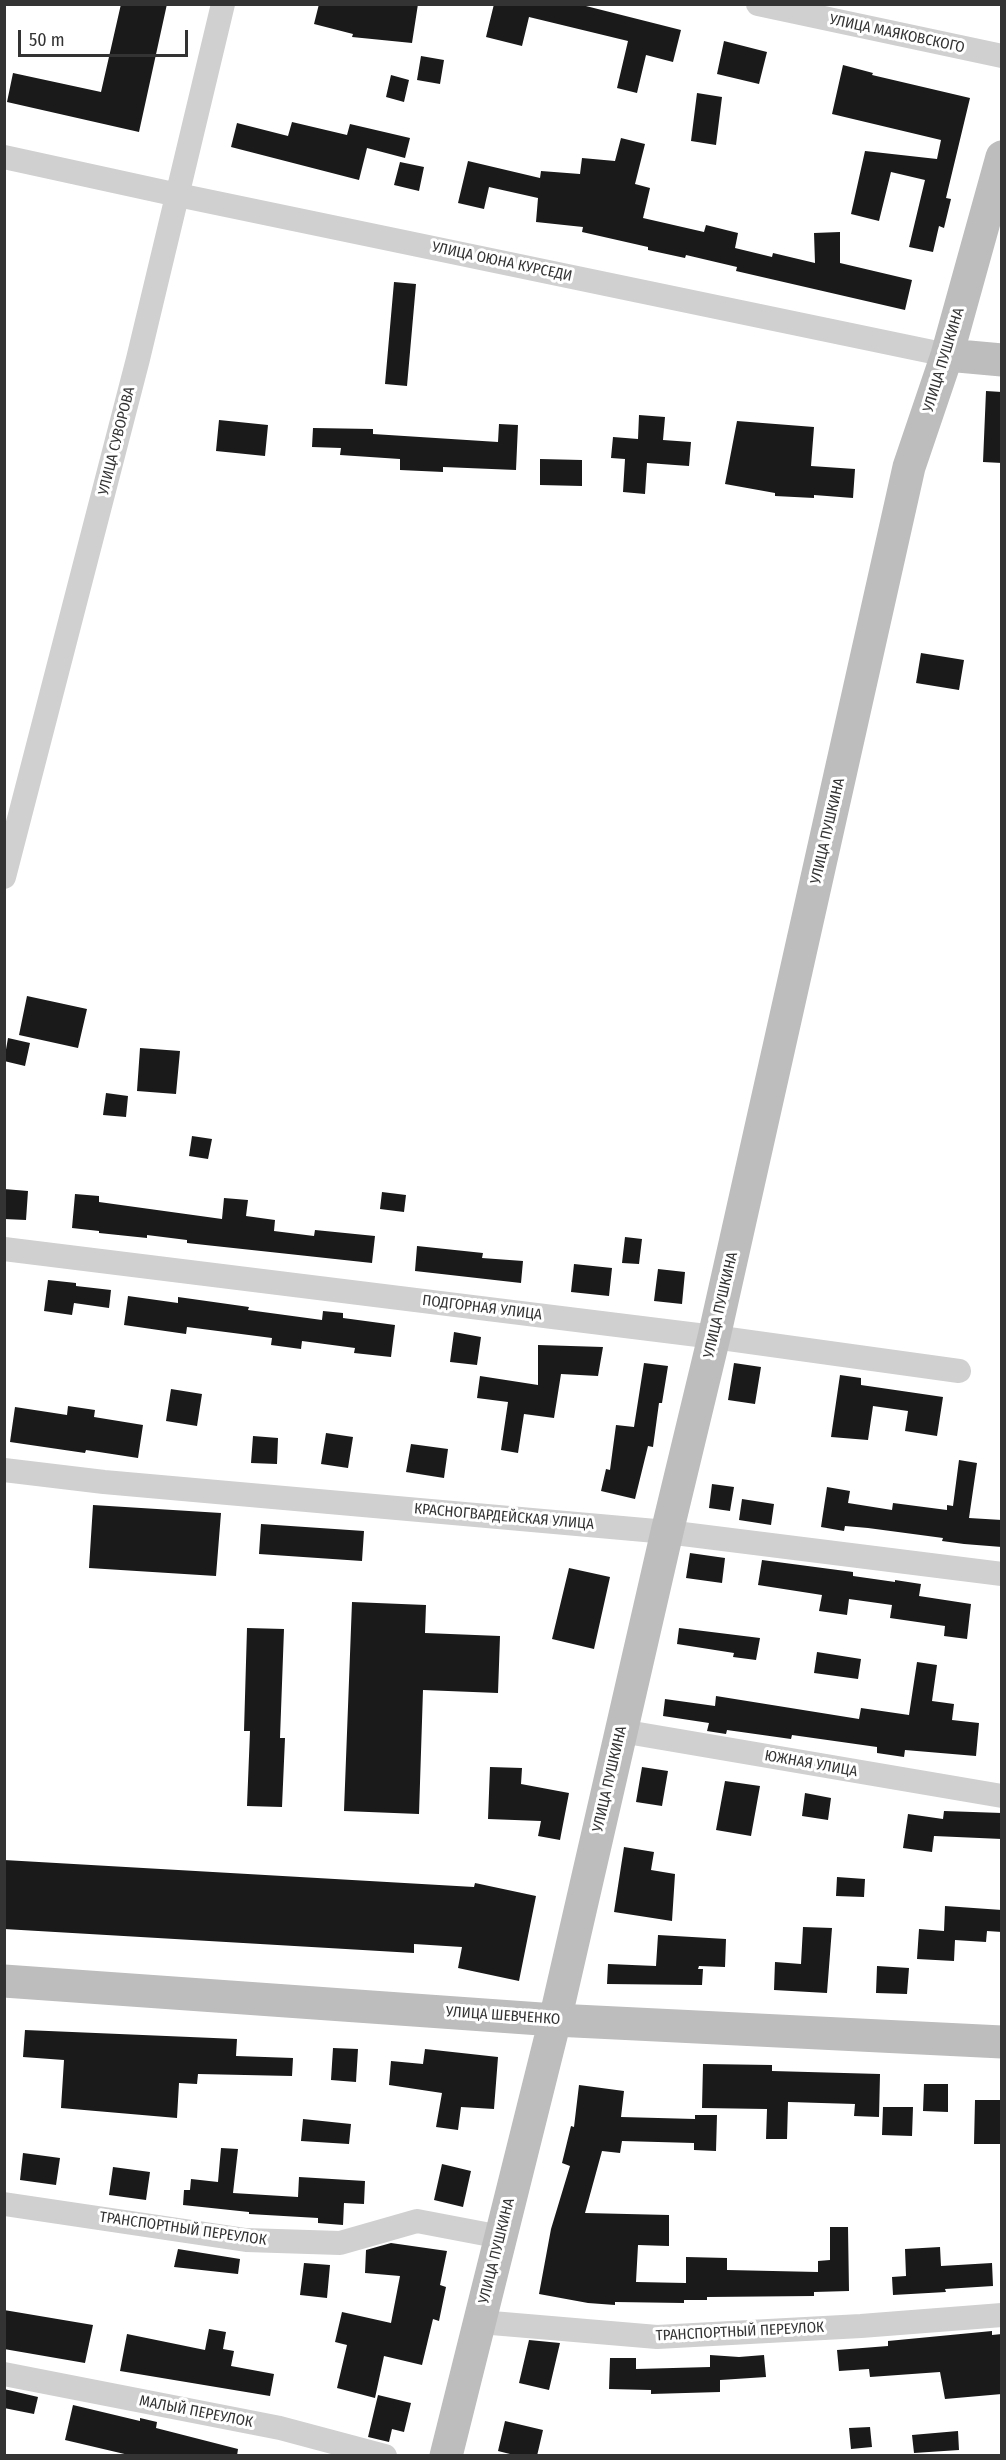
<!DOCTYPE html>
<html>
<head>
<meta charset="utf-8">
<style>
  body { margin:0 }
  #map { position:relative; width:1006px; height:2460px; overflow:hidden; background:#fff; font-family:"Fira Sans Condensed",sans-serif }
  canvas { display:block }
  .frame { position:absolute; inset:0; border:6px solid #333; pointer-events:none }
  .scale { position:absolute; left:18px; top:30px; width:170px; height:27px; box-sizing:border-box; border:3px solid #333; border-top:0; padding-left:8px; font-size:18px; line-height:21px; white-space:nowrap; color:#333; -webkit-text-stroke:4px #fff; paint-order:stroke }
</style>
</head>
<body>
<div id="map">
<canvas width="1006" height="2460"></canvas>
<div class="frame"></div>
<div class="scale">50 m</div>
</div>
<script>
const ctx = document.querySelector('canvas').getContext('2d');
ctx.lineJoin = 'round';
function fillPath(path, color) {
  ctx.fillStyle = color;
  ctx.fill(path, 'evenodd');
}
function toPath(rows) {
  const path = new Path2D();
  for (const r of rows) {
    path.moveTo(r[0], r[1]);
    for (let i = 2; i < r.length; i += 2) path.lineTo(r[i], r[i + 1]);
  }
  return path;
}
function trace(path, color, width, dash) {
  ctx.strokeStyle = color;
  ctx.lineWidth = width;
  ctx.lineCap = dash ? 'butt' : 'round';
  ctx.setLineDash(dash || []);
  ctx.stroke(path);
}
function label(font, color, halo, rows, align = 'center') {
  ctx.font = font + ' "Fira Sans Condensed",sans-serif';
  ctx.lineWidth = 6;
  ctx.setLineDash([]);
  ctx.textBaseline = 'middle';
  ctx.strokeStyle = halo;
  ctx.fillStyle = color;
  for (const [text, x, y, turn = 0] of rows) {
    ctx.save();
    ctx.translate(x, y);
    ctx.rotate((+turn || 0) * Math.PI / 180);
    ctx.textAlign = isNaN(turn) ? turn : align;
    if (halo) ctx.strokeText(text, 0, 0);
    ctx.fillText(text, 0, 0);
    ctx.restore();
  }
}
fillPath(toPath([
  [121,4,167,4,139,132,7,102,13,73,101,92],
  [319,4,418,4,412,43,352,37,353,34,314,24],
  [494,4,578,4,681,30,673,62,646,55,637,93,617,88,628,41,529,17,522,46,486,37],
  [724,41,767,52,759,84,717,74],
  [421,56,444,60,440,84,417,80],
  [843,65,873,73,872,75,970,98,946,198,951,199,944,228,939,226,933,252,909,247,925,180,891,172,879,221,851,214,865,151,937,159,941,140,832,114],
  [391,75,409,80,404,102,386,97],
  [697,93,722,97,716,145,691,141],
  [292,122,347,135,350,124,410,138,405,158,367,148,359,180,231,147,237,123,288,136],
  [621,138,645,144,635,184,650,188,643,218,704,232,706,225,738,233,735,248,772,257,773,253,815,263,814,233,840,232,840,263,912,280,905,310,736,271,737,267,686,255,685,258,648,250,648,247,582,232,583,227,536,222,538,198,489,187,484,209,458,203,468,161,540,178,541,171,580,174,582,158,615,161],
  [400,162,424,167,419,191,394,185],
  [394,282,416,284,407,386,385,384],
  [986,391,1002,392,1002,463,983,462],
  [639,415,665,417,663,440,691,442,689,466,647,463,645,494,623,492,625,459,611,458,613,437,638,439],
  [219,420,268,425,265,456,216,451],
  [737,421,814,427,811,466,855,469,853,498,814,495,814,498,775,496,775,493,725,484],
  [499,424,518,425,516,470,443,467,443,472,400,470,400,459,340,455,341,448,312,447,313,428,373,429,373,434,498,442],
  [540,459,582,460,582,486,540,485],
  [921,653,964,660,959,690,916,683],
  [27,996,87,1009,78,1048,19,1035],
  [8,1038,30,1043,25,1066,4,1061],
  [140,1048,180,1051,176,1094,137,1091],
  [106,1093,128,1096,126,1117,103,1115],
  [192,1136,212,1139,208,1159,189,1156],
  [4,1189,28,1191,26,1220,4,1219],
  [382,1192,406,1195,404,1212,380,1209],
  [75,1194,99,1196,99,1202,222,1219,224,1198,248,1200,246,1216,275,1220,274,1231,314,1236,315,1230,375,1236,372,1263,187,1243,187,1240,147,1235,147,1238,99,1233,99,1231,72,1228],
  [625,1237,642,1239,639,1264,622,1263],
  [417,1246,483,1253,482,1258,523,1261,521,1283,415,1271],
  [574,1264,612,1268,609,1296,571,1292],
  [658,1269,685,1272,682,1304,654,1301],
  [48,1280,76,1283,76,1286,111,1290,109,1308,74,1303,72,1315,44,1311],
  [128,1296,178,1303,178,1297,249,1307,248,1310,322,1320,323,1311,343,1313,343,1318,395,1325,391,1357,354,1353,355,1348,302,1341,301,1349,271,1345,272,1338,187,1327,186,1334,124,1325],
  [454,1332,481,1337,477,1365,450,1362],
  [538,1345,603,1347,598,1376,561,1374,554,1418,524,1414,518,1453,501,1450,508,1402,477,1398,480,1376,538,1385],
  [644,1363,668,1366,662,1403,659,1403,653,1447,648,1446,635,1499,601,1491,606,1469,610,1470,616,1425,634,1427],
  [734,1363,761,1367,755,1404,728,1400],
  [840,1375,861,1378,861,1385,943,1397,937,1436,905,1431,908,1411,873,1406,868,1440,831,1437],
  [171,1389,202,1394,197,1426,166,1421],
  [68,1406,95,1410,94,1417,143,1425,138,1458,86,1450,85,1453,10,1442,15,1407,67,1415],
  [326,1433,353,1437,348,1468,321,1464],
  [253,1436,278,1438,277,1464,251,1463],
  [411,1444,448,1449,444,1478,406,1472],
  [959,1460,977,1463,969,1518,1002,1520,1002,1547,964,1544,942,1541,943,1538,868,1528,845,1526,844,1531,821,1527,827,1487,850,1491,848,1503,892,1510,893,1503,947,1510,947,1505,953,1506],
  [712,1484,734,1487,730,1511,709,1508],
  [742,1499,774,1504,771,1525,739,1520],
  [93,1505,221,1513,216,1576,89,1568],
  [261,1524,364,1531,362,1561,259,1554],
  [690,1553,725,1558,722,1583,686,1578],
  [762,1560,853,1572,853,1576,895,1582,895,1580,921,1584,919,1596,971,1604,967,1639,944,1636,945,1626,890,1618,892,1605,849,1599,847,1615,819,1611,822,1595,758,1585],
  [569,1568,610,1577,594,1649,552,1639],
  [352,1602,426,1605,425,1633,500,1636,498,1693,423,1690,419,1814,344,1811],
  [247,1628,284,1629,280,1738,285,1738,282,1807,247,1806,250,1731,244,1731],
  [679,1628,760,1638,756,1660,733,1657,734,1653,677,1644],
  [817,1652,861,1659,858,1679,814,1673],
  [917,1662,937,1665,932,1701,954,1704,952,1720,979,1723,976,1756,905,1750,904,1757,877,1753,877,1747,792,1735,791,1739,727,1730,726,1734,707,1731,709,1723,663,1716,665,1699,715,1706,716,1696,859,1719,861,1708,909,1715],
  [490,1767,522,1768,521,1784,569,1793,560,1840,538,1836,541,1821,488,1819],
  [642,1767,668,1771,662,1806,636,1802],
  [725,1781,760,1786,751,1836,716,1830],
  [805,1793,831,1798,828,1820,802,1816],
  [944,1811,1002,1813,1002,1839,934,1836,932,1852,903,1848,908,1814,943,1819],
  [624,1847,654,1852,651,1870,675,1874,672,1921,614,1912],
  [4,1860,474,1887,475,1883,536,1896,519,1981,458,1968,462,1947,414,1944,414,1953,4,1929],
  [837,1877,865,1879,864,1897,836,1896],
  [945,1906,1002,1910,1002,1932,987,1931,986,1942,955,1940,954,1961,917,1959,919,1929,944,1931],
  [803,1927,832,1928,827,1993,774,1990,775,1962,801,1964],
  [658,1935,726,1939,725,1967,699,1966,698,1969,703,1969,702,1985,607,1984,608,1964,656,1966],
  [877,1966,909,1968,907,1994,876,1993],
  [25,2030,237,2039,236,2056,293,2058,292,2076,198,2074,197,2084,179,2083,177,2118,61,2108,64,2060,23,2057],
  [333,2048,358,2049,356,2082,331,2080],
  [425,2049,498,2057,494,2109,461,2107,458,2130,436,2127,442,2093,389,2085,391,2061,423,2064],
  [703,2064,772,2065,772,2071,880,2074,879,2117,854,2116,855,2104,788,2102,787,2139,766,2139,767,2109,702,2108],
  [924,2084,948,2084,948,2112,923,2111],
  [579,2085,624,2091,621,2117,695,2119,695,2115,717,2115,716,2151,694,2150,694,2143,622,2141,620,2153,602,2151,585,2213,669,2215,669,2246,638,2245,636,2282,686,2283,686,2257,727,2258,727,2270,818,2272,818,2261,830,2260,830,2227,848,2227,849,2291,814,2292,814,2296,707,2297,707,2300,684,2300,684,2303,615,2302,615,2305,588,2303,539,2294,551,2229,570,2166,562,2163,571,2126,574,2127],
  [975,2100,1002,2100,1002,2144,974,2144],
  [883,2107,913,2107,912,2136,882,2135],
  [303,2119,351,2124,349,2144,301,2141],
  [221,2148,238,2149,233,2193,298,2197,299,2177,365,2181,364,2204,344,2203,343,2225,318,2223,318,2218,249,2214,249,2212,183,2205,184,2190,190,2190,191,2179,218,2182],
  [23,2153,60,2158,56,2185,20,2180],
  [442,2164,471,2171,463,2207,434,2200],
  [113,2167,150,2172,146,2200,109,2195],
  [391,2243,447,2251,440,2285,446,2287,439,2321,433,2319,422,2365,384,2356,375,2398,337,2388,347,2345,335,2342,342,2312,391,2323,400,2276,365,2273,366,2250],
  [940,2247,941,2266,992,2263,993,2286,945,2289,946,2292,893,2295,892,2277,906,2276,905,2249],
  [178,2249,240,2259,238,2274,174,2267],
  [304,2263,330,2265,327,2298,300,2295],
  [4,2310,93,2325,85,2363,4,2349],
  [209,2329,226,2332,223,2349,234,2351,231,2366,274,2374,270,2396,120,2371,127,2334,205,2350],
  [992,2331,992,2335,1002,2334,1002,2394,945,2399,940,2372,870,2377,869,2369,839,2371,837,2350,888,2346,888,2341],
  [529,2340,560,2343,549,2390,519,2383],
  [710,2355,739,2357,764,2355,766,2377,720,2380,720,2392,651,2394,651,2390,609,2389,610,2358,636,2358,636,2369,710,2367],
  [4,2389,38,2397,34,2414,4,2408],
  [378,2395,411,2403,404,2432,392,2429,389,2442,368,2437],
  [73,2405,140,2421,140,2418,157,2422,156,2428,238,2449,237,2456,133,2456,65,2440],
  [505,2421,543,2430,537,2456,518,2456,498,2451],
  [870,2427,872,2447,851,2449,849,2428],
  [958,2431,959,2450,914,2453,912,2435]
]), '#1a1a1a');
trace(toPath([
  [758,4,1002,56],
  [4,157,178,195,947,355],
  [4,877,138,359,223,4],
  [4,1249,714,1337,959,1371],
  [4,1470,104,1482,667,1532,1002,1574],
  [621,1731,1002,1796],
  [4,2204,246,2240,340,2243,417,2221,501,2237],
  [480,2322,657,2337,861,2326,1002,2315],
  [4,2374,280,2428,385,2456]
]), '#d0d0d0', 24);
trace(toPath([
  [947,355,1002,360],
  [4,1981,555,2020,1002,2042],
  [446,2456,555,2020,667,1532,714,1337,909,467,947,355,1002,157]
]), '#bdbdbd', 33);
label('15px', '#333', '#fff', [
  ["УЛИЦА МАЯКОВСКОГО",897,34,12],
  ["УЛИЦА ОЮНА КУРСЕДИ",502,262,12],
  ["УЛИЦА ПУШКИНА",944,360,-73],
  ["УЛИЦА СУВОРОВА",117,441,-76],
  ["УЛИЦА ПУШКИНА",828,831,-77],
  ["УЛИЦА ПУШКИНА",721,1305,-77],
  ["ПОДГОРНАЯ УЛИЦА",482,1308,7],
  ["КРАСНОГВАРДЕЙСКАЯ УЛИЦА",504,1517,5],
  ["ЮЖНАЯ УЛИЦА",811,1764,10],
  ["УЛИЦА ПУШКИНА",610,1779,-77],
  ["УЛИЦА ШЕВЧЕНКО",503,2016,4],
  ["ТРАНСПОРТНЫЙ ПЕРЕУЛОК",183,2229,8],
  ["УЛИЦА ПУШКИНА",497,2251,-76],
  ["ТРАНСПОРТНЫЙ ПЕРЕУЛОК",740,2332,-3],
  ["МАЛЫЙ ПЕРЕУЛОК",196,2412,11]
]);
</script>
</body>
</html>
